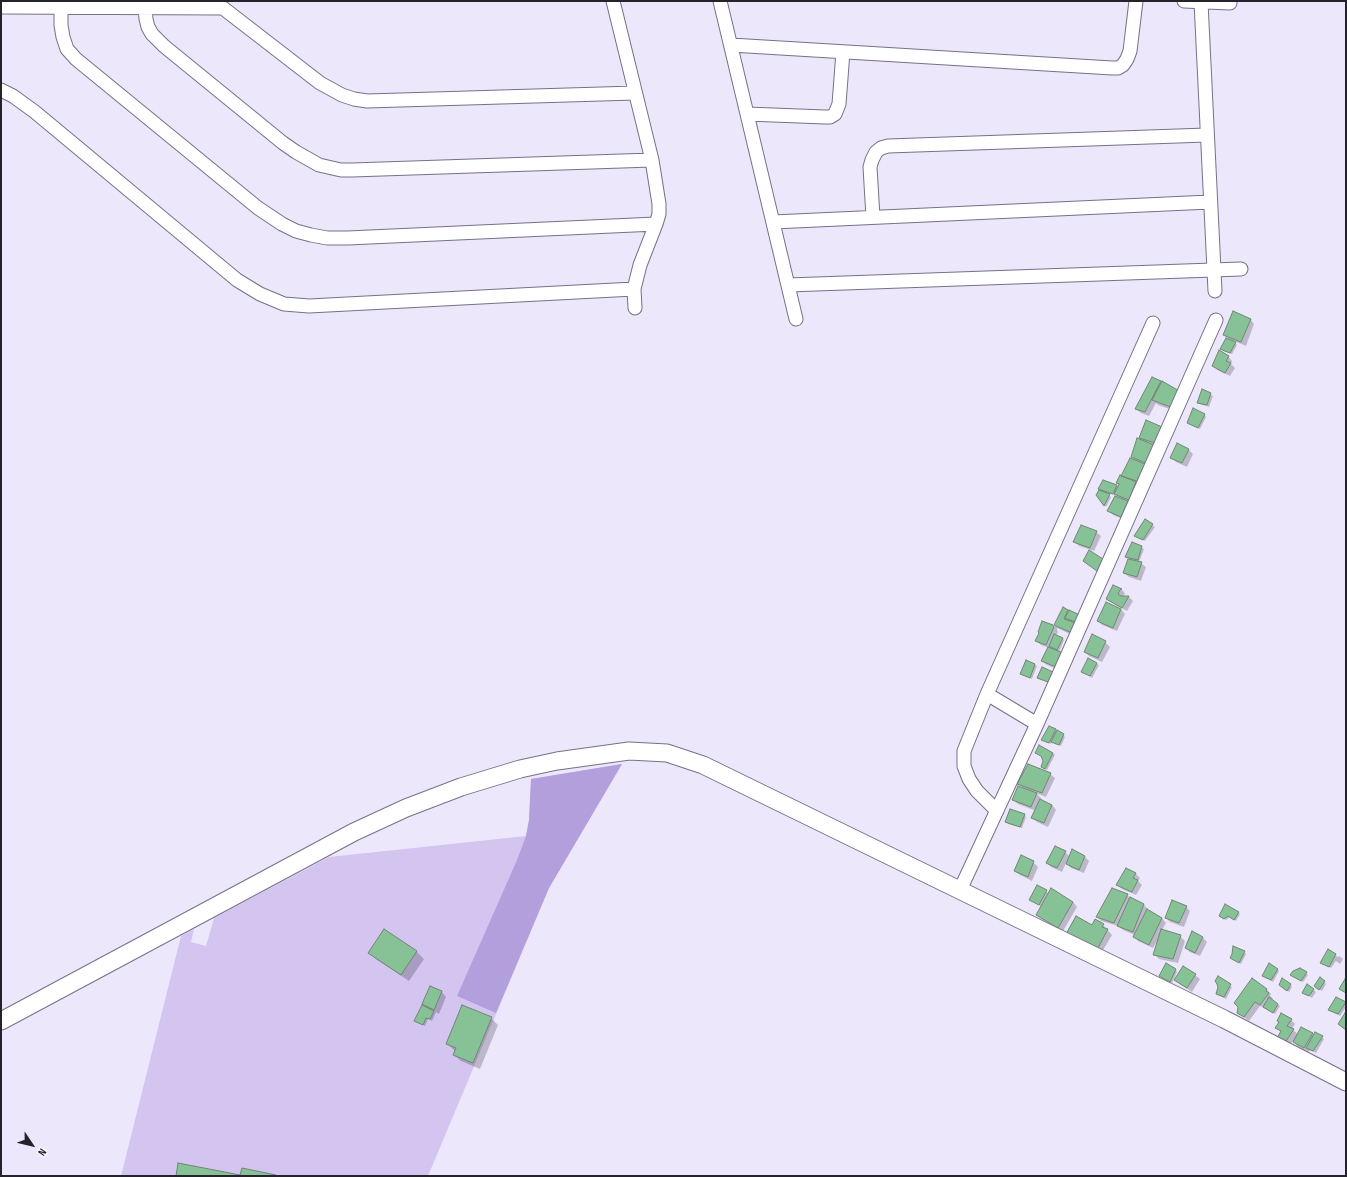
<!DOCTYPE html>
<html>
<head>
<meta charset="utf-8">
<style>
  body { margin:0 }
  #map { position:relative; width:1347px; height:1177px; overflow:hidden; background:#ede7fc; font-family:"Sofia Sans Condensed",sans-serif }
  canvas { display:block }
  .frame { position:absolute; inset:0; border:2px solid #25222c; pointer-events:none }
  .north { position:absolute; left:12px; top:1125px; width:40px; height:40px; -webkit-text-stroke:3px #f9f7fc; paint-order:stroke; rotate:125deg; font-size:11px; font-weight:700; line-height:16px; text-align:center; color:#25222c }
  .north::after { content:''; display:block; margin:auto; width:14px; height:18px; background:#25222c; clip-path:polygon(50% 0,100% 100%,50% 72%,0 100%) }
</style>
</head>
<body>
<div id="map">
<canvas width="1347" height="1177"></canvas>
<div class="frame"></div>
<div class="north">N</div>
</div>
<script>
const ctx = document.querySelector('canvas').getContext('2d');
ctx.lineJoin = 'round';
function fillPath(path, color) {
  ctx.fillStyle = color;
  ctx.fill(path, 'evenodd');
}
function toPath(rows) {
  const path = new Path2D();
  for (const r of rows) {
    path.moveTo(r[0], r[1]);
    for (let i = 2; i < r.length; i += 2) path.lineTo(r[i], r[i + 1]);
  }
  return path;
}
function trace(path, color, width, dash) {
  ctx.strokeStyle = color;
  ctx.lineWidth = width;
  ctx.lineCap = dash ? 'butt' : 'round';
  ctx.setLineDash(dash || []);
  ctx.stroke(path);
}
fillPath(toPath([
  [622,764,549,888,428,1176,121,1176,181,936,194,929,191,942,206,946,214,918,329,857,526,836,529,820,531,779]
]), '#d3c5f0');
fillPath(toPath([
  [622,764,549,888,496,1013,457,996,517,860,526,836,529,820,531,779]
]), '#b39fdb');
fillPath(toPath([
  [1250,319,1254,324,1246,346,1234,341,1237,345,1232,354,1223,351,1221,349,1228,338,1224,335],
  [1228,356,1232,361,1231,364,1235,368,1230,376,1217,370,1213,365],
  [1160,381,1178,412,1158,405,1156,403,1149,416,1141,413,1136,409],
  [1203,391,1213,396,1209,407,1200,404,1198,402],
  [1204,415,1206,417,1200,429,1188,423],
  [1161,428,1150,467,1144,464,1149,469,1142,485,1136,483,1140,488,1134,503,1126,501,1132,506,1125,520,1113,515,1109,511,1120,499,1115,494,1115,495,1106,492,1111,497,1106,507,1104,505,1104,493,1099,488,1116,486,1118,488,1119,485,1117,483,1137,462,1132,457,1144,442,1140,438],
  [1188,449,1193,454,1187,467,1176,462,1171,457],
  [1145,521,1155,527,1145,541,1135,536],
  [1096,532,1101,536,1094,551,1079,546,1074,541],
  [1132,543,1144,549,1139,562,1146,567,1141,581,1129,577,1124,573,1129,559,1126,557],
  [1113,586,1121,589,1125,593,1123,597,1129,597,1133,601,1127,611,1112,603,1107,599],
  [1120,608,1125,614,1117,631,1102,625,1098,621],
  [1063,609,1067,611,1080,624,1075,622,1082,630,1079,638,1057,628,1057,630,1058,632,1056,636,1064,640,1059,652,1063,672,1047,665,1042,661,1049,648,1041,645,1036,641,1054,627],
  [1105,642,1110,647,1102,662,1089,656,1085,652],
  [1089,659,1099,665,1092,678,1082,671],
  [1026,661,1037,666,1032,679,1021,674],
  [1055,730,1065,737,1061,746,1052,742,1051,744,1045,741],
  [1053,753,1055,755,1047,770,1044,769,1042,767,1044,761,1042,757,1038,754],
  [1050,774,1055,778,1046,797,1036,793,1041,798,1040,800,1052,805,1056,810,1048,827,1037,822,1032,817,1036,811,1018,804,1013,800,1024,789,1019,784],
  [1024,815,1026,817,1022,828,1008,824,1006,822],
  [1073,850,1085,857,1089,861,1084,873,1071,868,1066,863,1062,872,1051,867,1047,863,1065,852,1070,857],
  [1033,862,1038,867,1032,881,1020,875,1015,871],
  [1126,869,1136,874,1140,878,1138,881,1142,885,1136,895,1122,889,1118,885],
  [1046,891,1049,894,1073,902,1077,907,1063,931,1042,919,1038,915,1042,907,1032,901],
  [1127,895,1130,898,1143,904,1148,909,1147,910,1162,918,1166,923,1162,930,1180,936,1185,941,1178,963,1159,959,1155,955,1159,939,1158,939,1153,948,1138,941,1134,936,1135,935,1123,930,1118,926,1101,921,1097,917],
  [1186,907,1190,911,1184,927,1170,922,1166,918],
  [1238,913,1240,914,1236,921,1230,917,1226,920,1220,916],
  [1103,925,1112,935,1102,952,1072,938,1092,926],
  [384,930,417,952,424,959,409,981,376,959,369,953],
  [1193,933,1203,938,1207,942,1200,956,1190,952,1186,948],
  [1328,951,1338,957,1339,956,1343,959,1340,964,1336,961,1331,968,1321,963],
  [1244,952,1246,954,1241,964,1234,959],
  [1176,970,1177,972,1172,983,1160,976],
  [1277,970,1279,971,1273,982,1263,976],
  [1306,973,1308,975,1303,982,1291,975],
  [1195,975,1200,979,1192,992,1180,984,1175,980],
  [1218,978,1232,987,1226,999,1217,994,1219,987],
  [1252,979,1267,990,1271,994,1270,996,1273,998,1271,1000,1280,1006,1275,1014,1260,1006,1249,1021,1238,1013],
  [1324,982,1326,984,1322,991,1317,988],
  [1280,985,1290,985,1292,987,1289,992],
  [1308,986,1316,992,1312,998,1306,994],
  [431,988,442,992,446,997,439,1014,436,1012,432,1021,428,1019,425,1026,416,1021,428,1009,423,1004],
  [1336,998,1346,1003,1346,1007,1340,1016,1329,1010],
  [491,1018,498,1025,480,1069,461,1061,454,1055,455,1051,447,1044],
  [1291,1020,1295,1024,1292,1029,1298,1034,1312,1034,1314,1036,1322,1037,1324,1039,1316,1053,1310,1050,1309,1052,1298,1047,1293,1041,1290,1045,1282,1042,1281,1032,1276,1027]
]), '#0003');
const building = toPath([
  [1233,311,1251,319,1241,342,1223,335,1233,311],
  [1226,338,1236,342,1230,353,1220,349,1226,338],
  [1219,350,1229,356,1226,361,1231,363,1225,373,1212,366,1219,350],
  [1152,377,1161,381,1145,412,1135,409,1152,377],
  [1162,381,1181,392,1173,408,1152,400,1162,381],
  [1202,389,1211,393,1207,405,1197,403,1202,389],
  [1193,408,1205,414,1198,428,1187,423,1193,408],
  [1146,420,1162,427,1155,443,1139,438,1146,420],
  [1137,438,1154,445,1146,463,1131,457,1137,438],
  [1177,443,1189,449,1182,463,1170,458,1177,443],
  [1130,458,1145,464,1137,481,1121,476,1130,458],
  [1120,475,1136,482,1129,500,1114,494,1119,484,1116,483,1120,475],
  [1103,480,1117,485,1113,494,1098,489,1103,480],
  [1099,490,1110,494,1104,506,1096,495,1099,490],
  [1115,496,1128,501,1121,517,1107,511,1115,496],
  [1145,519,1153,524,1143,540,1134,536,1145,519],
  [1081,525,1097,531,1090,548,1073,542,1081,525],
  [1132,542,1142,546,1138,560,1125,557,1132,542],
  [1089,550,1103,559,1097,571,1083,561,1089,550],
  [1128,559,1142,562,1137,577,1123,573,1128,559],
  [1113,585,1122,589,1120,590,1118,594,1121,596,1129,596,1122,608,1106,599,1113,585],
  [1106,602,1121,609,1113,628,1097,621,1106,602],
  [1063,607,1068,610,1064,619,1079,624,1074,634,1054,625,1063,607],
  [1069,610,1082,616,1078,623,1065,618,1069,610],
  [1042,621,1053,625,1053,626,1054,627,1046,645,1035,641,1039,633,1038,632,1042,621],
  [1054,634,1063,638,1057,650,1049,646,1054,634],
  [1092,634,1106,641,1098,658,1084,652,1092,634],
  [1048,647,1066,654,1059,668,1041,661,1048,647],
  [1088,658,1097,663,1090,676,1081,672,1088,658],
  [1026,660,1035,664,1030,678,1020,674,1026,660],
  [1042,667,1053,672,1048,682,1037,678,1042,667],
  [1049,726,1056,729,1049,743,1041,740,1049,726],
  [1057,730,1064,734,1059,745,1051,742,1057,730],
  [1039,745,1053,753,1045,769,1041,767,1043,761,1041,756,1035,753,1039,745],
  [1028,764,1051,773,1042,793,1017,784,1028,764],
  [1018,786,1037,793,1031,807,1012,800,1018,786],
  [1040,799,1052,805,1044,823,1031,818,1040,799],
  [1010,809,1025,814,1020,827,1005,822,1010,809],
  [1055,846,1066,851,1057,868,1046,863,1055,846],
  [1072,849,1085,856,1079,870,1066,864,1072,849],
  [1021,855,1034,861,1028,877,1014,871,1021,855],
  [1126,868,1136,873,1133,878,1138,880,1132,892,1116,885,1126,868],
  [1037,885,1047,890,1039,905,1029,900,1037,885],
  [1051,888,1073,902,1058,928,1036,915,1051,888],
  [1112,888,1128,894,1114,923,1096,917,1112,888],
  [1130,897,1144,904,1133,932,1117,926,1130,897],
  [1172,900,1187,906,1179,923,1165,918,1172,900],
  [1225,904,1239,912,1234,920,1228,916,1224,919,1219,916,1225,904],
  [1147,909,1162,918,1149,945,1133,937,1147,909],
  [1076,916,1092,925,1095,919,1104,924,1102,927,1108,929,1098,948,1066,934,1076,916],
  [384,929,417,951,401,975,368,953,384,929],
  [1161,929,1181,935,1173,959,1153,955,1161,929],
  [1192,931,1203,937,1195,953,1185,948,1192,931],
  [1233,946,1245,951,1239,963,1230,958,1232,954,1233,946],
  [1328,949,1336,954,1329,967,1320,963,1328,949],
  [1166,963,1176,969,1170,982,1159,976,1166,963],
  [1269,963,1278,969,1271,980,1262,976,1269,963],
  [1183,966,1196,974,1187,988,1174,980,1183,966],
  [1300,968,1307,972,1301,981,1290,975,1293,971,1300,968],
  [1218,976,1231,984,1224,997,1216,994,1218,987,1217,984,1215,981,1218,976],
  [1320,977,1325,981,1319,990,1314,986,1320,977],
  [1252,978,1267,989,1266,991,1269,993,1260,1005,1255,1002,1244,1017,1237,1013,1238,1007,1234,1003,1252,978],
  [1282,978,1291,984,1287,991,1279,985,1282,978],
  [1345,979,1346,980,1346,993,1339,989,1345,979],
  [1307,984,1314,989,1309,996,1302,993,1307,984],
  [430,986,442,991,434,1010,422,1004,430,986],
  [1269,997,1278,1004,1273,1013,1263,1007,1269,997],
  [1336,997,1346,1002,1338,1014,1328,1010,1336,997],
  [422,1005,434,1011,430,1019,426,1018,423,1025,414,1021,422,1005],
  [462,1005,492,1017,473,1063,453,1055,456,1048,446,1044,462,1005],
  [1281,1013,1292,1019,1287,1026,1294,1029,1286,1041,1277,1038,1281,1031,1275,1028,1279,1022,1277,1021,1281,1013],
  [1345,1013,1346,1013,1346,1030,1338,1024,1345,1013],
  [1301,1027,1313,1033,1304,1048,1293,1042,1301,1027],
  [1315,1032,1323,1036,1313,1051,1306,1048,1315,1032],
  [178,1163,240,1175,242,1168,276,1175,276,1176,176,1176,178,1163]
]);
fillPath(building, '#87c296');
trace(building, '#708675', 1);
const minor = toPath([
  [613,1,652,160,659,204,659,214,656,224,640,265,634,289,635,308],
  [720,1,796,319],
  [1184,1,1230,3],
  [1201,2,1215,291],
  [1,7,223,8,320,83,342,95,354,99,367,101,635,93],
  [61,7,61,25,63,37,67,49,76,59,258,208,282,224,296,231,311,235,327,238,348,238,656,224],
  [145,8,146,19,148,27,152,34,164,46,283,143,296,152,319,165,341,170,352,170,652,160],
  [731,45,1112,68,1118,68,1123,65,1127,59,1130,51,1136,1],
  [1,90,13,96,35,112,237,280,260,294,284,304,309,306,634,289],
  [747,114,825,117,830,117,835,114,839,104,843,52],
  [873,217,870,167,872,160,876,152,881,148,888,146,1207,135],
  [773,222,1210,202],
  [788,285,1241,269],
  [987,694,1037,724],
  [997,811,977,791,969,779,964,766,964,751,987,694,1153,323],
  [960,890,1037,724,1216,320]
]);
const tertiary = toPath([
  [1,1021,354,832,406,808,461,787,520,769,557,761,629,751,667,753,703,765,1224,1019,1346,1082]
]);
trace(minor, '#777087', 15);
trace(tertiary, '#777087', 19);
trace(minor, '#fff', 13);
trace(tertiary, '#fff', 17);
</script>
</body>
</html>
